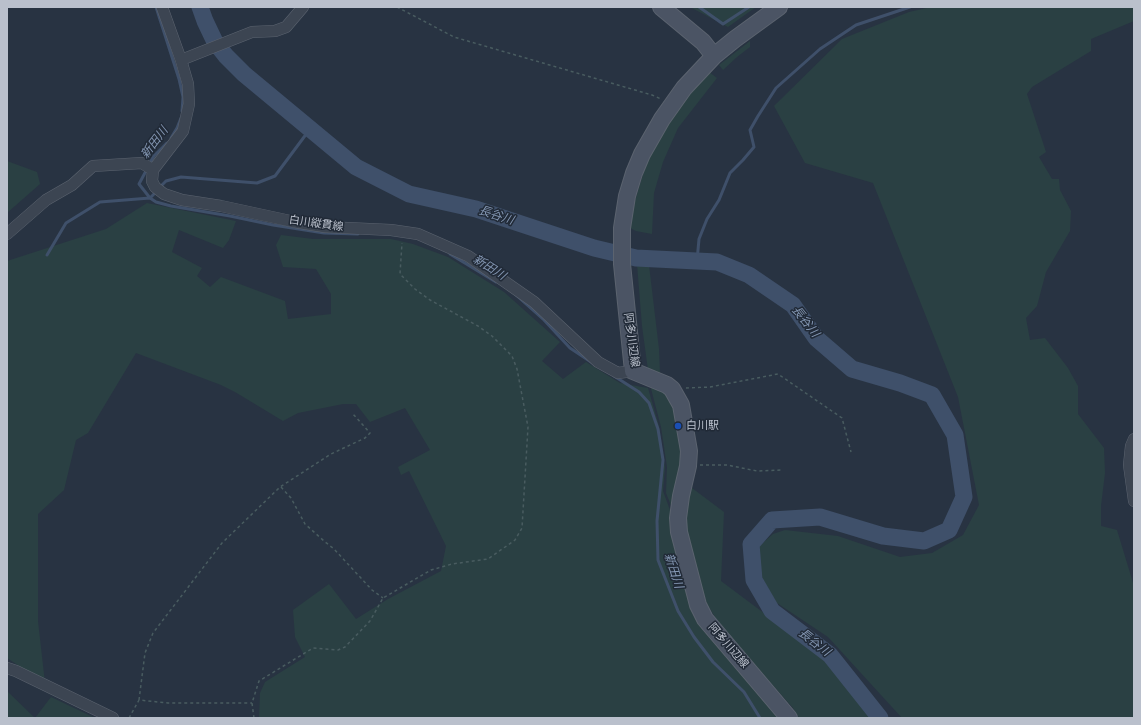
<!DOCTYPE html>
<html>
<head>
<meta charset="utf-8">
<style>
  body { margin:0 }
  #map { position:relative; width:1141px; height:725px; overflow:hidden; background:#283342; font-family:"Roboto Condensed",sans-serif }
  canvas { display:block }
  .frame { position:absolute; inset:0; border:8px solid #bac0cc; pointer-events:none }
</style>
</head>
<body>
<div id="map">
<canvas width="1141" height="725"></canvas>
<div class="frame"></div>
</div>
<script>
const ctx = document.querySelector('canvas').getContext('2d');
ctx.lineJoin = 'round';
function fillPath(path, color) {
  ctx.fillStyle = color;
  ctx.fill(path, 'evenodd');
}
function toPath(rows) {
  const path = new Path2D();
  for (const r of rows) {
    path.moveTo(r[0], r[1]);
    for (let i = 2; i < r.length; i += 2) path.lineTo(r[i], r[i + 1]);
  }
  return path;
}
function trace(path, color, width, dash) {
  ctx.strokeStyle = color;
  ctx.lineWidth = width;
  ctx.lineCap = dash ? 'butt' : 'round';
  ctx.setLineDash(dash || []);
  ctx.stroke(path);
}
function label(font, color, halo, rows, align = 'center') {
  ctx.font = font + ' "Roboto Condensed","Noto Sans JP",sans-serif';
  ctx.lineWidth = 3;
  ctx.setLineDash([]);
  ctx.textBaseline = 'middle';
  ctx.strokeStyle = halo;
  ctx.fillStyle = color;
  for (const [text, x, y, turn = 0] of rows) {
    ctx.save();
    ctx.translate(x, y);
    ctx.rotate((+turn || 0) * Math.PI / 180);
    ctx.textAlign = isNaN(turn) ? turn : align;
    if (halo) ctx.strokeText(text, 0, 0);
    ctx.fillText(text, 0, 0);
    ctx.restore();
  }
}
fillPath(toPath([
  [690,7,756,7,728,27],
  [931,7,1134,7,1134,21,1091,39,1091,51,1032,87,1027,94,1046,152,1039,157,1052,179,1059,179,1060,190,1071,211,1070,231,1046,272,1037,306,1026,318,1030,340,1045,338,1068,368,1078,386,1078,414,1104,448,1105,473,1101,506,1101,526,1117,530,1134,586,1134,718,902,718,828,637,777,603,763,580,757,562,757,548,773,534,785,530,838,536,900,557,932,553,963,535,979,505,958,397,873,183,805,163,774,106,842,39,909,12],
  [750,41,750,47,737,57,723,70,719,65],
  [709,72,717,78,678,128,663,162,654,193,652,234,636,231,630,228,632,211,646,164,661,134,685,96],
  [7,161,37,172,40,184,7,213],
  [147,203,236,221,229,240,223,248,179,230,172,252,202,268,197,276,210,287,221,277,285,301,288,319,331,314,331,294,316,269,283,267,276,245,281,235,313,239,391,239,413,244,448,257,504,292,560,342,542,361,563,379,586,362,620,383,648,388,659,426,665,467,663,491,670,510,677,558,693,615,705,632,773,704,783,718,259,718,260,693,265,682,305,657,295,637,293,610,329,584,356,619,388,599,441,571,446,546,409,471,401,475,398,467,430,450,405,408,370,422,356,404,343,404,298,413,283,421,235,392,221,385,136,353,88,433,76,440,64,490,38,514,38,621,45,683,7,658,7,261,106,229],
  [637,264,649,265,659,349,660,373,648,370,642,326],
  [649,381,665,389,674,401,683,461,672,508,666,493,667,467,661,427],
  [688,485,724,512,721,581,820,655,872,718,799,718,793,708,721,627,707,604,692,559,684,520],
  [7,691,35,718,51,697,95,718,7,718]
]), '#2a4043');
trace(toPath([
  [156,7,179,79,183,97,182,111],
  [699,7,723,24,749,7],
  [171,138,177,128,181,118],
  [149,164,154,156,167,143],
  [147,169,139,184,150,198,156,202,171,206,230,216,273,225,324,233,358,234],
  [160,187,166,181,181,177,257,183,275,176,310,129],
  [450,254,496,282],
  [47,255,66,223,100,202,150,198,156,192],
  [697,261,699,239,707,219,719,200,730,173,743,160,754,147,750,130,758,116,776,88,820,49,856,25,910,7],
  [516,295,544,320,570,348,594,364],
  [614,376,639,392,649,403,658,429,663,460,657,521,658,560,678,611,694,637,713,662,744,692,760,718]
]), '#3f506a', 3);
trace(toPath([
  [200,7,205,21,215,42,226,56,244,74,356,167,409,194,476,209,594,248,636,258,717,262,749,275,793,305,816,338,852,369,900,383,932,395,955,435,964,497,949,530,924,541,883,536,820,517,772,520,751,544,754,580,772,611,830,655,880,718]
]), '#3f506a', 17);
const street = toPath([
  [162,7,181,60,188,84,189,104,183,131,153,170,152,181,155,187,164,194,182,200,221,206,295,222,326,227,391,230,418,234,468,256,534,302,598,362,618,373,633,371],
  [181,60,252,32,275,31,286,27,303,7],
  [7,234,46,200,72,185,93,166,142,163,153,170],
  [1134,439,1131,446,1129,465,1134,501],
  [7,668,16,671,113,718]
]);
const secondary = toPath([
  [661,7,703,42,714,56],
  [779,7,735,39,714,56,684,88,662,119,642,154,634,173,627,196,622,228,622,264,633,371,667,385,672,389,681,405,689,451,688,466,681,496,678,518,679,532,698,605,705,619,789,718]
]);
trace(street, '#5b636f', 12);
trace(secondary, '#5b636f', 18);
trace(toPath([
  [397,7,454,37,652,95,661,99],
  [686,388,710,387,778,374,842,418,851,452],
  [700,465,727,465,757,471,781,470],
  [281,487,291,498,305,524,324,541,334,549,372,590,383,598],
  [139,700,145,653,153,633,222,543,280,487,331,454,365,438,370,433,353,414],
  [129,718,139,700,168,703,252,703],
  [254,718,252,703,259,681,313,648,338,650,345,647,370,621,383,598,431,570,452,564,488,559,515,540,522,528,528,427,517,369,512,356,492,336,478,326,430,300,415,289,400,274,402,243]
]), '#495c60', 1.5, [3, 3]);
trace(street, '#3c4552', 11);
trace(secondary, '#4b5464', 16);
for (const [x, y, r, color] of [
  [678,426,4,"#1a4fb4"]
]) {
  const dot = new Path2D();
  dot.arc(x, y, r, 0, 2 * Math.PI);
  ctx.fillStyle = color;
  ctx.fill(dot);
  trace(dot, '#212a37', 1.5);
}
label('11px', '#bac0cc', '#212a37', [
  ["白川縦貫線",316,224,8],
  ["阿多川辺線",631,340,82],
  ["阿多川辺線",728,646,49]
]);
label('11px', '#bac0cc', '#212a37', [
  ["白川駅",686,426]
], 'left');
label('italic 12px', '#8396b2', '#212a37', [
  ["新田川",155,143,-53],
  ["長谷川",496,216,18],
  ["新田川",489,268,32],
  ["長谷川",805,322,52],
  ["新田川",673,571,72],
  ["長谷川",814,643,38]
]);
</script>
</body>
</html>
